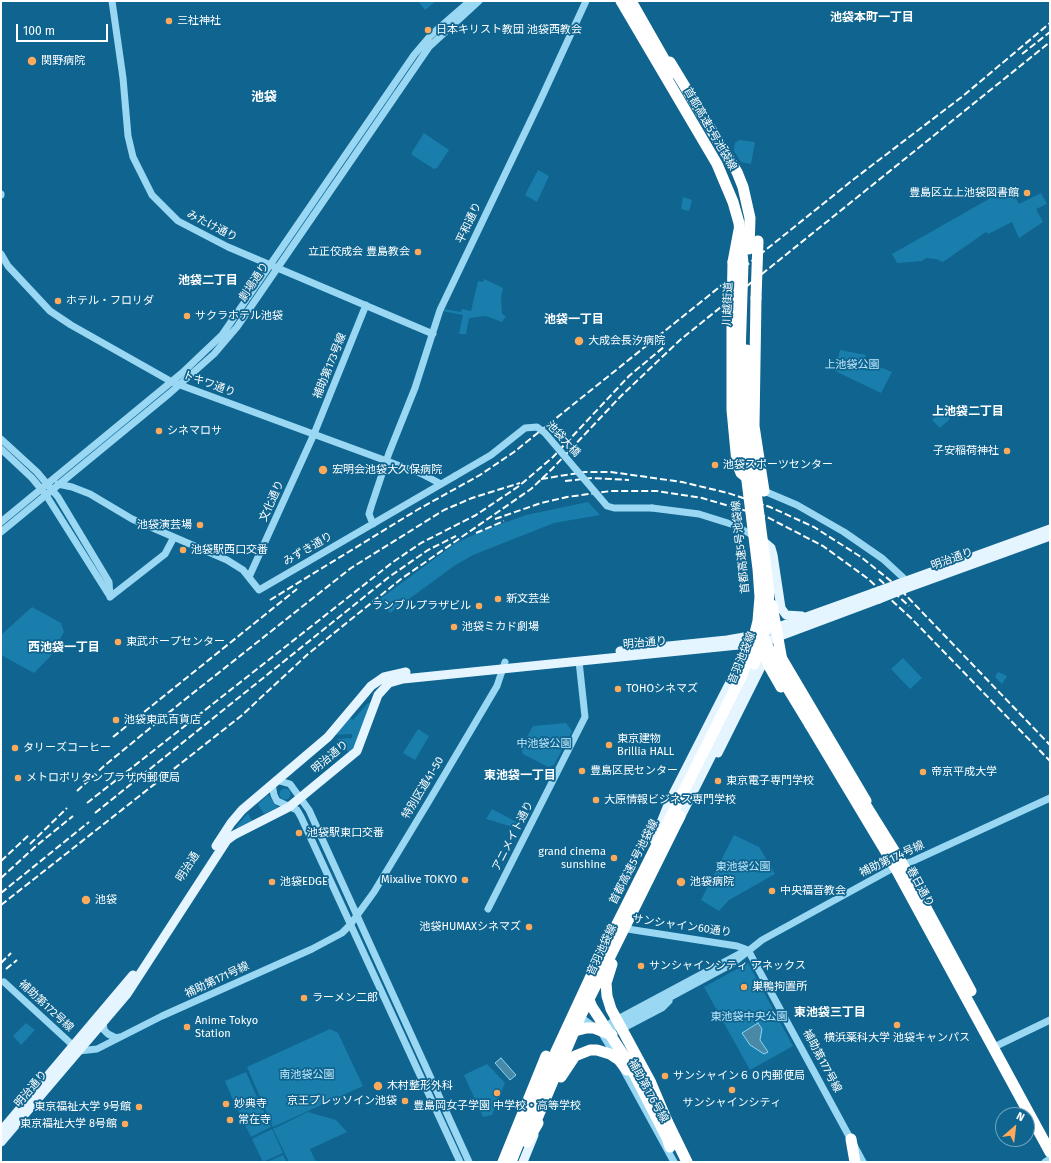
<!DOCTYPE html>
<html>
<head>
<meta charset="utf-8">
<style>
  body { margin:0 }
  #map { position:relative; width:1051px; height:1163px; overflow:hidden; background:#0f6590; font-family:"Fira Sans",sans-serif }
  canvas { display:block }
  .frame { position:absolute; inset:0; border:2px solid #fff; pointer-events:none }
  .north { position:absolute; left:995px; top:1107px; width:40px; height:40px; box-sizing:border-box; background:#0f6590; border:1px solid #6fa3bc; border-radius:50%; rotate:28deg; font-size:11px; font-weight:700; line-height:16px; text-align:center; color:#fff }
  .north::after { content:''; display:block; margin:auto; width:14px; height:18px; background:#ffa95b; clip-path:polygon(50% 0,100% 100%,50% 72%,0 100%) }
  .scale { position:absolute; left:16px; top:24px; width:92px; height:18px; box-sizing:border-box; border:2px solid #fff; border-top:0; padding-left:5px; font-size:12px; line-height:14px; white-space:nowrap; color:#fff; -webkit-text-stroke:3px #0f6590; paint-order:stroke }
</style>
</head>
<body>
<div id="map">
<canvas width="1051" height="1163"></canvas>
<div class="frame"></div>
<div class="north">N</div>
<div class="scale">100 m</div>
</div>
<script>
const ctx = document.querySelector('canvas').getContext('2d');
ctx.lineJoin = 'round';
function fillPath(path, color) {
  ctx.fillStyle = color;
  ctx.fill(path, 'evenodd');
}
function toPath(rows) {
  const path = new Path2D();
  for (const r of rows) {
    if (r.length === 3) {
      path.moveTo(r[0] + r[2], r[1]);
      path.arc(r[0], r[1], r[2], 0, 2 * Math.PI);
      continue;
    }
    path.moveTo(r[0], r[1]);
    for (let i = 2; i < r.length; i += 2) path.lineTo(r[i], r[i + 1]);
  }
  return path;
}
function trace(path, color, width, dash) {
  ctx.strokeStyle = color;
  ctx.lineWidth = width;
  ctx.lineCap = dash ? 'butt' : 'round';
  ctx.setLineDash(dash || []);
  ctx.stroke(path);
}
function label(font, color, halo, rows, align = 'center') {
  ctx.font = font + ' "Fira Sans","Noto Sans JP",sans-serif';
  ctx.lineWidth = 3.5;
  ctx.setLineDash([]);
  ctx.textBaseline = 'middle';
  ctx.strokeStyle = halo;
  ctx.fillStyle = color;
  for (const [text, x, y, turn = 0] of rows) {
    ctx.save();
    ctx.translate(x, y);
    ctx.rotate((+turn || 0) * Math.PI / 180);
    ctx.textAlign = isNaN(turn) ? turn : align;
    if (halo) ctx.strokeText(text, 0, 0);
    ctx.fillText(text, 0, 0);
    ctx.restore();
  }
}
fillPath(toPath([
  [418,1,436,1,425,10],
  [394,90,395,91,341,168],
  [424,133,449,150,437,168,434,169,412,155,412,152],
  [739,140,755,142,751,164,741,162,734,151,735,143],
  [538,170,549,176,537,202,525,195],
  [328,187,329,187,284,252,284,251],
  [1010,187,1019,204,1041,193,1047,204,1036,209,1043,222,1019,238,1012,222,988,234,986,232,943,262,936,259,926,258,922,261,897,263,892,254],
  [683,197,692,200,689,211,681,209],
  [484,279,503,288,501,298,502,314,506,316,502,322,486,316,469,318,466,334,459,334,463,315,442,311,443,309,461,312,462,309,471,311,478,281,483,282],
  [840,350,866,355,865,361,892,372,881,393,835,371],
  [162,394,104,443,75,465,114,432],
  [944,410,950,419,940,428,932,420],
  [588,502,600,515,554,523,473,555,454,566,390,613,380,599,456,543,482,531,526,515],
  [32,607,61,623,64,632,50,657,34,673,1,655,1,635],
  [903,658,922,678,910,689,891,669],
  [998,672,1007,676,1002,684,995,677],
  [368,703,371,703,354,747,348,752,343,744,337,739,352,738,352,734,334,735,349,717,353,720],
  [566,723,572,731,554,765,548,767,523,754,521,748,533,726],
  [418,729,429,736,415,760,403,753],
  [285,794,5.5],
  [268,795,278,807,264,814,258,804],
  [492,809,520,824,520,829,486,819],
  [248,813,252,821,237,828,236,827],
  [734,835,759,847,775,874,729,900,719,911,701,900],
  [748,963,793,1046,750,1070,704,987],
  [26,1023,35,1030,21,1045,13,1036],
  [330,1029,338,1033,363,1086,273,1127,247,1067],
  [487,1064,505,1083,492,1115,483,1117,464,1075],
  [246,1072,257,1097,236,1107,225,1081],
  [258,1099,271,1127,251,1137,237,1108],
  [308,1112,336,1120,347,1132,310,1149,316,1162,289,1162,273,1129],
  [272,1129,283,1153,263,1162,252,1139],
  [283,1155,287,1162,267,1162]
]), '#197eac');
const water = toPath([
  [758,1023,762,1029,760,1040,768,1052,764,1054,750,1045,742,1033,758,1023],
  [501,1058,516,1075,510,1080,495,1063,501,1058]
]);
fillPath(water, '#4a89a6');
trace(water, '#8ad6f7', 1);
trace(toPath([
  [112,1,123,78,128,136,133,157,152,195,178,221,228,247,433,334],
  [1,195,1,194],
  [1,254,8,266,50,311,71,325,172,382,422,474,441,484],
  [1,439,37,472,58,497,109,582,110,597],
  [1,449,32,478,46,495,109,595],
  [58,484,72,487,90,494,132,519,227,560,243,570,259,590,455,476],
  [764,491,797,505,844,532,883,559,910,584],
  [652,508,699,514,734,525,756,537],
  [1,522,182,373,222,335,414,55,431,35,470,1],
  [373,524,369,514,371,507,389,453,415,388,440,310,540,101,586,1],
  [1,532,170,393,214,354,237,327,429,47,479,1],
  [249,577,314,434,366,305],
  [110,597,165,554,174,537],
  [276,780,290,784,309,810,469,1162],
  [272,784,274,795,277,801,297,810,301,817,460,1162],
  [488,909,585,717,579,661],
  [621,928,737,946,748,950,863,1162],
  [4,982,79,1051,97,1049,162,1016,312,949,342,933,350,925,374,892,429,801,497,686,505,662],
  [578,1015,601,1032,616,1057],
  [103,1022,104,1030,108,1034,116,1038,120,1037],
  [602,1030,612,1022,741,953],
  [620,1030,662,1008,669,1001],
  [605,1031,615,1027,732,964,762,940,895,867,913,861,1050,798],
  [994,1047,1050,1020],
  [622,1067,674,1162],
  [1045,1162,1050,1159]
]), '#99d7f3', 7);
trace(toPath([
  [764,542,771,548,773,555,781,608,786,615,802,616],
  [898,584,1050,529],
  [904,589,1050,536],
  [772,639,879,599],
  [620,651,727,640,756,635,873,593],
  [718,753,767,655],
  [678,822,718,743],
  [654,840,670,800,751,641],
  [216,846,231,823,242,810,328,737,371,686,384,677,406,672],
  [1,1131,133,975],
  [1,1142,127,994,227,840,234,835,289,807,357,751,378,695,389,683,403,679,758,643],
  [523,1162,534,1135]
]), '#e5f5ff', 9);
trace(toPath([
  [670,62,737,172,743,187,750,218,749,249],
  [733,262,739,230],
  [756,298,754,426,764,491],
  [732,317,732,410,737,463,741,473,751,481],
  [758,640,769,666,781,687],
  [782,659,866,801],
  [810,725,895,867,1050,1152],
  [860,796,903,865,971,991],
  [667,1121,687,1162],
  [851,1139,855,1162],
  [503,1162,546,1056]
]), '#fff', 11);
trace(toPath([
  [1022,54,1050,32],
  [541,479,585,472,611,472,682,482,728,493,770,507,814,527,861,557,897,586,1050,745],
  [565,481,592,478,629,480],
  [495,519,541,503,567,497,611,491,657,491,702,498,767,517,823,546,867,578,911,618,1050,761],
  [476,533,504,521],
  [879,579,909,606],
  [270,600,417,510,480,475,514,452,854,179,963,96,1050,23],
  [113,737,297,589],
  [77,791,104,766,183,701,351,568,444,510,472,498,520,483],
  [87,803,393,562,421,543,476,515,519,486,553,457,629,376,665,346],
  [95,813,389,577,428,550,456,536],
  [30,844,67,808],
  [1,861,30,834],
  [1,878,36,846,73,816],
  [1,893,89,822],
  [1,905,241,716,308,654,401,579,531,489,552,469,620,397,680,340,1050,42],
  [1,963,11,953],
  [6,969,17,960]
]), '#fff', 2, [7, 3]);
trace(toPath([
  [455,476,491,455,525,428,537,427,545,433,607,506,614,508,652,508]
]), '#99d7f3', 7);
trace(toPath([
  [873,593,898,584],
  [879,599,904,589],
  [718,743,756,659]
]), '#e5f5ff', 9);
trace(toPath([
  [631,1,672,73],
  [756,298,758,241],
  [732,317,733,262],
  [747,350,748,426,750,445],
  [749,438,769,592,767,623,754,664],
  [772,605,784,672],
  [763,635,779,674,810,725],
  [612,964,606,983,607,996,611,1009,650,1081,667,1121],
  [587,995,592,1007,628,1062,667,1138,670,1147],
  [571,1032,586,1028,594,1028,612,1035],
  [561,1077,575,1056,590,1050,597,1050,610,1054,619,1060,627,1070],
  [533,1128,581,1015,680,816],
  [527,1142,538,1123],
  [511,1162,552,1060,591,976,741,677,750,653,758,621,760,597,758,569,740,425,739,387,743,263,739,223,733,202,717,164,621,1]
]), '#fff', 11);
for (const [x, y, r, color] of [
  [169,21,4,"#ffa95b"],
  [428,30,4,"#ffa95b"],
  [32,61,5,"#ffa95b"],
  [1027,193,4,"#ffa95b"],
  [418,252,4,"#ffa95b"],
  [58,301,4,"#ffa95b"],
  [187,316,4,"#ffa95b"],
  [579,341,5,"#ffa95b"],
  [159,431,4,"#ffa95b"],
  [1007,451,4,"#ffa95b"],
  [715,465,4,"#ffa95b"],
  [323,470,5,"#ffa95b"],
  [200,525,4,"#ffa95b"],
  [183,550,4,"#ffa95b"],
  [498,599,4,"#ffa95b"],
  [479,606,4,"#ffa95b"],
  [454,627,4,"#ffa95b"],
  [118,642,4,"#ffa95b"],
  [618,689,4,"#ffa95b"],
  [116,720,4,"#ffa95b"],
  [609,745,4,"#ffa95b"],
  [15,748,4,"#ffa95b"],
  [582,771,4,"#ffa95b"],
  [923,772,4,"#ffa95b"],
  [18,778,4,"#ffa95b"],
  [718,781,4,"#ffa95b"],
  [596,800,4,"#ffa95b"],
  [299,833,4,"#ffa95b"],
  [614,858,4,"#ffa95b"],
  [465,880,4,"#ffa95b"],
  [272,882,4,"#ffa95b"],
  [681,882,5,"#ffa95b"],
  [772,891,4,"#ffa95b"],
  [86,900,5,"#ffa95b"],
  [529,927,4,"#ffa95b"],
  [641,966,4,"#ffa95b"],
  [744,987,4,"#ffa95b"],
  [304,998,4,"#ffa95b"],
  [897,1025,4,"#ffa95b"],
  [187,1027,4,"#ffa95b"],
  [665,1076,4,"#ffa95b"],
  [378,1086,5,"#ffa95b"],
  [732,1090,4,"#ffa95b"],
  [497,1093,4,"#ffa95b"],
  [405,1101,4,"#ffa95b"],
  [226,1104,4,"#ffa95b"],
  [139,1107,4,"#ffa95b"],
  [230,1120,4,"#ffa95b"],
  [125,1124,4,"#ffa95b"]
]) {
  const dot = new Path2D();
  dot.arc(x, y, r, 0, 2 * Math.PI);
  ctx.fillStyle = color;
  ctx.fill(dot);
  trace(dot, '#0f6590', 1.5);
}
label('11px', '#fff', '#0f6590', [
  ["三社神社",177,21],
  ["日本キリスト教団 池袋西教会",436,30],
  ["関野病院",41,61],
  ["豊島区立上池袋図書館",1019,193,"right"],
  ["立正佼成会 豊島教会",410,252,"right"],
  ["ホテル・フロリダ",66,301],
  ["サクラホテル池袋",195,316],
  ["大成会長汐病院",588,341],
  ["シネマロサ",167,431],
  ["子安稲荷神社",999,451,"right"],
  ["池袋スポーツセンター",723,465],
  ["宏明会池袋大久保病院",332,470],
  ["池袋演芸場",192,525,"right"],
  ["池袋駅西口交番",191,550],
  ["新文芸坐",506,599],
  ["ランブルプラザビル",471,606,"right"],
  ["池袋ミカド劇場",462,627],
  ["東武ホープセンター",126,642],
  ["TOHOシネマズ",626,689],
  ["池袋東武百貨店",124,720],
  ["東京建物",617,739],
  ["Brillia HALL",617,752],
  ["タリーズコーヒー",23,748],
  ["豊島区民センター",590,771],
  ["帝京平成大学",931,772],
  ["メトロポリタンプラザ内郵便局",26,778],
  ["東京電子専門学校",726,781],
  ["大原情報ビジネス専門学校",604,800],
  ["池袋駅東口交番",307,833],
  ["grand cinema",606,852,"right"],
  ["sunshine",606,865,"right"],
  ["Mixalive TOKYO",457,880,"right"],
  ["池袋EDGE",280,882],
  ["池袋病院",690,882],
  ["中央福音教会",780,891],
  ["池袋",95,900],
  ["池袋HUMAXシネマズ",521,927,"right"],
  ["サンシャインシティ アネックス",649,966],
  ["巣鴨拘置所",752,987],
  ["ラーメン二郎",312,998],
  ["Anime Tokyo",195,1021],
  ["Station",195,1034],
  ["横浜薬科大学 池袋キャンパス",897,1038,"center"],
  ["サンシャイン６０内郵便局",673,1076],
  ["木村整形外科",387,1086],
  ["京王プレッソイン池袋",397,1101,"right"],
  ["サンシャインシティ",732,1103,"center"],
  ["妙典寺",234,1104],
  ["豊島岡女子学園 中学校・高等学校",497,1106,"center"],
  ["東京福祉大学 9号館",131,1107,"right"],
  ["常在寺",238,1120],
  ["東京福祉大学 8号館",117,1124,"right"]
], 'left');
label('11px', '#fff', '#0f6590', [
  ["首都高速5号池袋線",710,129,60],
  ["平和通り",469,223,-65],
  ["みたけ通り",212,226,27],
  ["劇場通り",254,282,-56],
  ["川越街道",728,304,-88],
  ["補助第173号線",330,366,-68],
  ["トキワ通り",209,384,20],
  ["池袋大橋",563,439,47],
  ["文化通り",272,501,-66],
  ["首都高速5号池袋線",741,547,-96],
  ["みずき通り",308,549,-30],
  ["明治通り",952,559,-20],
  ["明治通り",645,643,-5],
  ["音羽池袋線",742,658,-68],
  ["明治通り",330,757,-40],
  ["特別区道41-50",423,788,-59],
  ["アニメイト通り",513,836,-63],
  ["補助第174号線",892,859,-25],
  ["首都高速5号池袋線",634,862,-63],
  ["明治通",188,867,-57],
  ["春日通り",920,887,61],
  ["サンシャイン60通り",682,926,8],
  ["音羽池袋線",602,950,-65],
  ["補助第171号線",217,980,-25],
  ["補助第172号線",46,1006,43],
  ["補助第177号線",822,1061,62],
  ["明治通り",31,1089,-50],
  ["補助第176号線",648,1091,61]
]);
label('11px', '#c0eafe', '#0f6590', [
  ["上池袋公園",852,365],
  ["中池袋公園",544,744],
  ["東池袋公園",743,867],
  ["東池袋中央公園",749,1017],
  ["南池袋公園",307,1075]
]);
label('bold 12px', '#fff', '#0f6590', [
  ["池袋本町一丁目",872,18],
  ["池袋二丁目",208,281],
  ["池袋一丁目",574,320],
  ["上池袋二丁目",968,412],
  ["西池袋一丁目",64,648],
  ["東池袋一丁目",520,776],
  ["東池袋三丁目",830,1013]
]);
label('bold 13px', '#fff', '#0f6590', [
  ["池袋",264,97]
]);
</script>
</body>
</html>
